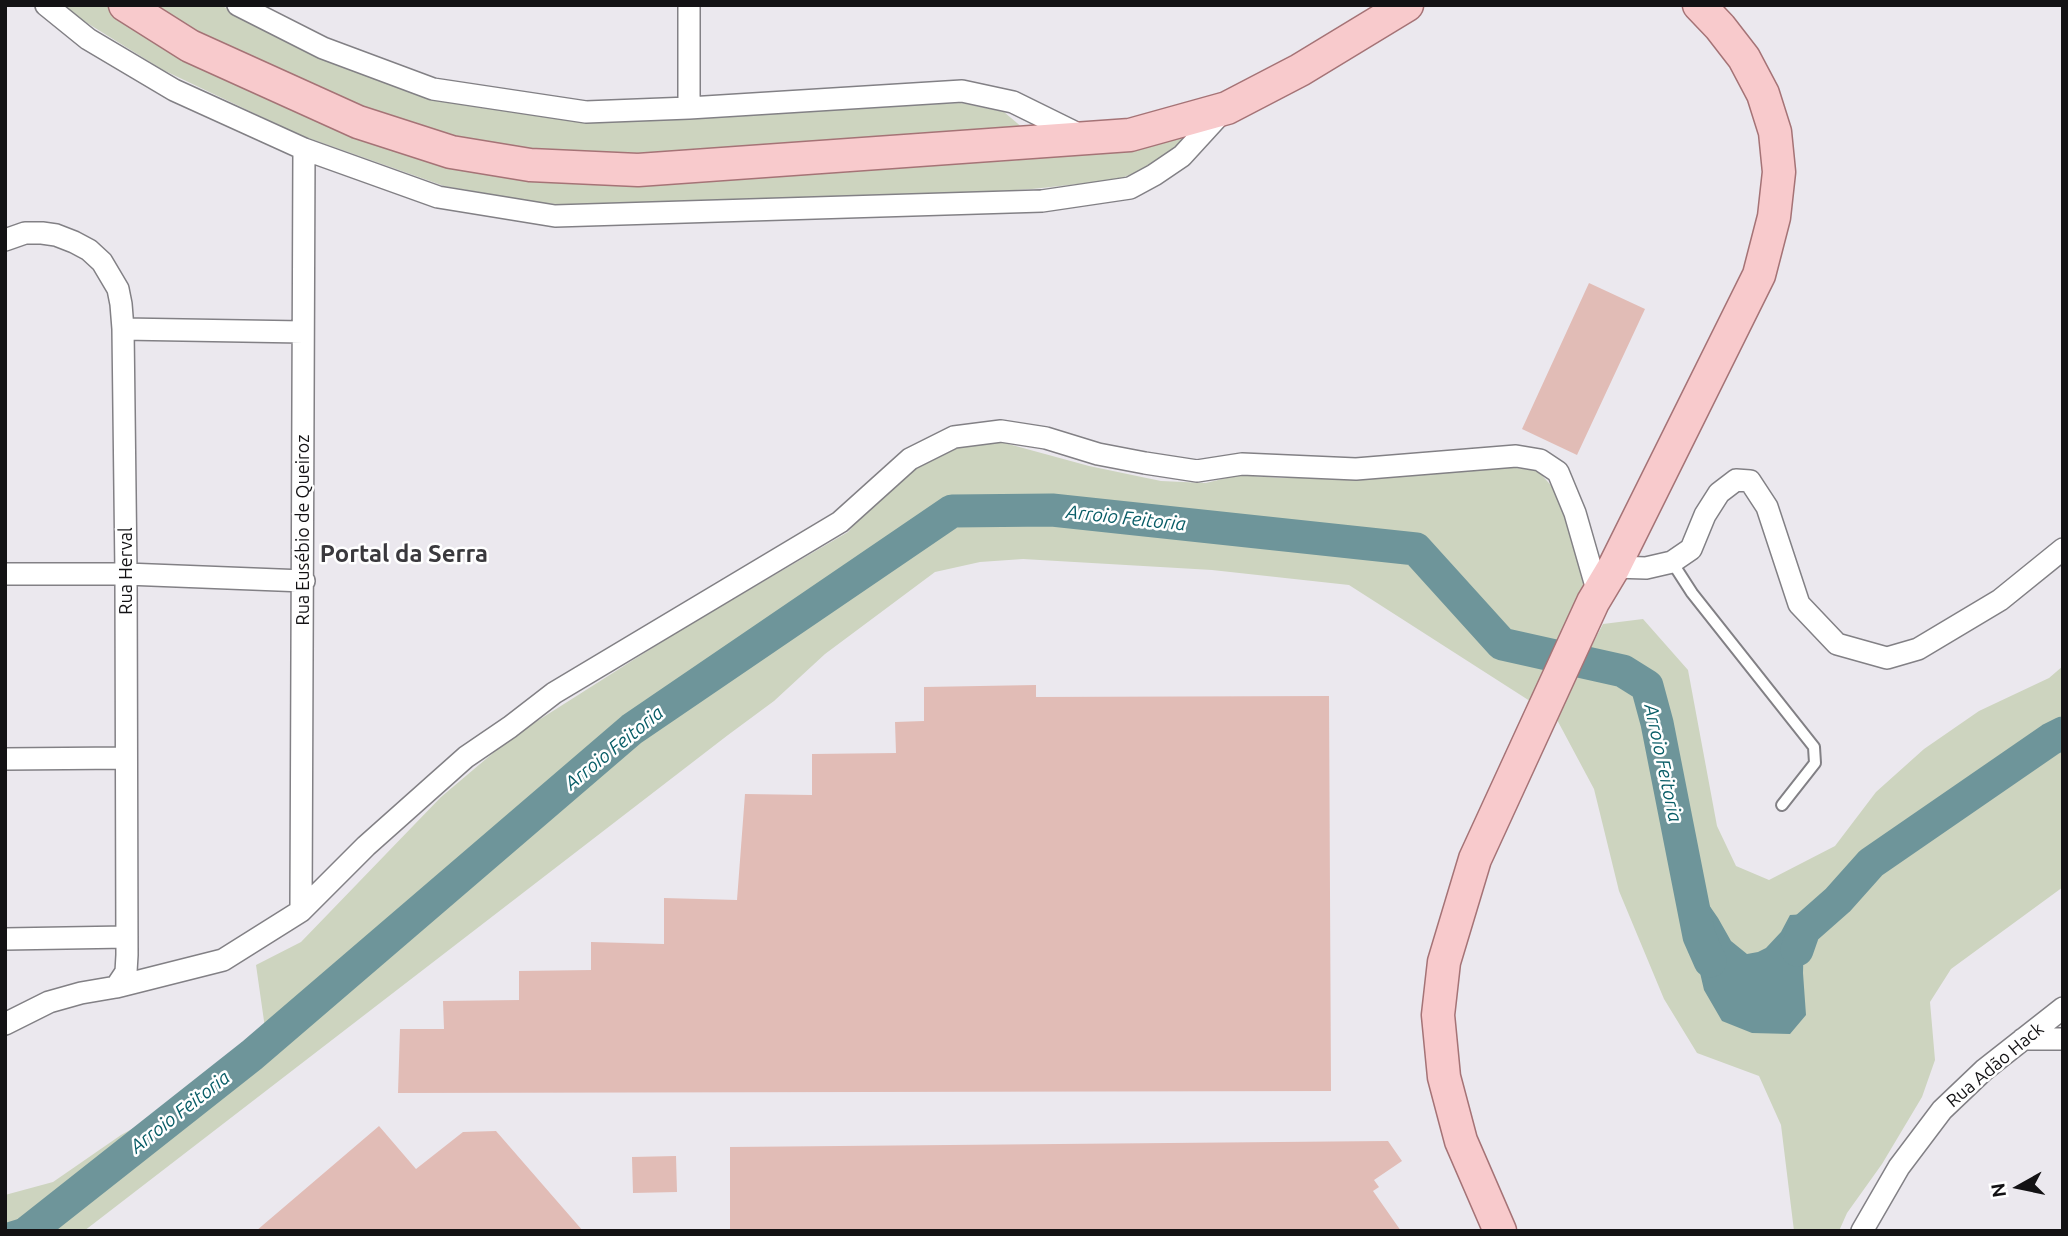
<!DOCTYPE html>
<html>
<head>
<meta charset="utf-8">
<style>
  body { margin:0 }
  #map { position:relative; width:2068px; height:1236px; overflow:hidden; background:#ebe8ee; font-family:Ubuntu,sans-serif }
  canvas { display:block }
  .frame { position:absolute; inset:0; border:7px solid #131214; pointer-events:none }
  .north { position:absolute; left:1984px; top:1152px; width:70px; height:70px; -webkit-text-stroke:5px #fff; paint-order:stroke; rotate:261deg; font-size:19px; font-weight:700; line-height:28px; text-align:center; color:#131214 }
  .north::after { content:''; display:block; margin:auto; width:24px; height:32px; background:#131214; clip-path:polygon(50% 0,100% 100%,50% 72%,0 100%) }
</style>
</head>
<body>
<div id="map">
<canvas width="2068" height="1236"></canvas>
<div class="frame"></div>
<div class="north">N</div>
</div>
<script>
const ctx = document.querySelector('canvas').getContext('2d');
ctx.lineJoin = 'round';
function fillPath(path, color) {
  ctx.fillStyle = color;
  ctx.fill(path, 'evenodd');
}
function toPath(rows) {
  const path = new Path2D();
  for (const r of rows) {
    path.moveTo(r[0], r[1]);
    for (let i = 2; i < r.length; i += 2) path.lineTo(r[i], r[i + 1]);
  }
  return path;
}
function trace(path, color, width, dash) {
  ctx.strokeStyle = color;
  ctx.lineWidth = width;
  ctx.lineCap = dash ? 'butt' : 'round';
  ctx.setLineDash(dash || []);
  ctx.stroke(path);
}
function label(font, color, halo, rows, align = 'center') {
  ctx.font = font + ' Ubuntu,sans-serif';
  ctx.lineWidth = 5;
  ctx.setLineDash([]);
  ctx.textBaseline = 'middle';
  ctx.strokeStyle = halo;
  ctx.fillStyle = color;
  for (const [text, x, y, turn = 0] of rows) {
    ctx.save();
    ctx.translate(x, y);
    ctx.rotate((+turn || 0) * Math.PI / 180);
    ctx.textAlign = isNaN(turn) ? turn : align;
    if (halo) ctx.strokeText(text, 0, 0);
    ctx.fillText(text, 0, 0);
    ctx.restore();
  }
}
fillPath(toPath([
  [63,5,109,5,182,49,448,158,812,169,1008,161,1104,152,1193,131,1153,166,1116,180,1032,189,932,195,614,208,542,203,444,186,300,135,163,70,79,18],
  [147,5,220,5,323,56,592,120,961,103,1004,112,1030,134,636,162,494,147,354,108,245,59],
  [1001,442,1089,466,1161,481,1206,483,1238,475,1282,478,1366,476,1493,465,1538,471,1557,492,1573,537,1586,596,1533,703,1349,585,1212,570,1023,559,980,562,935,572,825,654,774,701,728,735,84,1231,5,1231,5,1195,53,1182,121,1135,175,1105,252,1047,265,1028,256,965,301,942,441,797,512,737,682,629,848,532,870,506,912,471,957,447],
  [1643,619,1688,670,1717,826,1736,866,1769,880,1835,846,1876,792,1924,749,1979,711,2049,678,2063,666,2063,887,1951,969,1930,1002,1935,1060,1922,1097,1882,1164,1847,1213,1839,1231,1794,1231,1781,1125,1759,1076,1697,1053,1664,999,1619,891,1594,789,1555,716,1603,624]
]), '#cdd4bf');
fillPath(toPath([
  [1700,892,1718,918,1731,941,1747,954,1758,952,1766,948,1781,932,1790,915,1822,913,1804,930,1803,973,1806,1015,1790,1034,1752,1033,1722,1021,1704,990,1695,951,1696,922,1692,903],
  [31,1215,49,1215,48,1231,5,1231,5,1223]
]), '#6e959a');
trace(toPath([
  [1797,950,1804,930,1838,900,1871,863,2051,739,2063,733],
  [29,1231,252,1055,632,729,952,511,1052,510,1416,549,1502,644,1623,671,1647,686,1657,723,1699,936,1710,961]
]), '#6e959a', 33);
fillPath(toPath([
  [1589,283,1645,309,1577,455,1522,429],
  [1036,685,1036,697,1329,696,1331,1091,398,1093,400,1029,444,1029,443,1001,519,1000,519,971,591,970,591,942,664,944,664,898,737,900,745,794,812,795,812,754,896,753,895,722,924,721,924,687],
  [379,1126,416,1169,463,1132,496,1131,583,1231,256,1231],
  [1388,1141,1402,1161,1374,1180,1379,1187,1373,1191,1401,1231,730,1231,730,1147],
  [676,1156,677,1192,633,1193,632,1157]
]), '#e1bcb6');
const service = toPath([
  [1672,562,1692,593,1814,747,1815,763,1782,805]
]);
const minor = toPath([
  [46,5,88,39,174,90,304,149,438,197,555,216,1042,201,1130,188,1154,175,1182,156,1225,109],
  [238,5,323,48,433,89,586,112,689,108,962,91,1013,102,1082,136],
  [689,5,689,108],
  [5,240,25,233,42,233,56,235,74,242,89,250,102,262,118,289,121,304,123,329,126,574,127,955,126,972,116,987],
  [123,329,303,332],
  [1614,567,1646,568,1672,562,1691,549,1705,515,1719,493,1736,480,1750,481,1767,507,1799,604,1837,644,1887,658,1918,649,2000,600,2063,549],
  [5,574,126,574,304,581],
  [5,759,126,758],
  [301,911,304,149],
  [5,939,127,937],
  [5,1024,49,1002,81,993,116,987,223,960,301,911,366,846,466,757,510,727,554,693,840,522,910,459,954,437,1001,431,1046,438,1098,454,1145,463,1197,471,1242,464,1356,469,1516,456,1540,460,1558,472,1575,513,1598,593],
  [2023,1039,2063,1039],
  [1862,1231,1899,1167,1942,1110,1984,1070,2063,1008]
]);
const primary = toPath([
  [125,5,190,46,358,122,451,152,530,165,638,170,1130,135,1227,108,1300,70,1407,5],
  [1500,1231,1461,1141,1444,1077,1438,1015,1444,962,1475,859,1593,602,1614,567,1759,275,1774,217,1779,172,1775,132,1763,94,1744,58,1720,27,1699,5]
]);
trace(service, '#828085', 14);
trace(minor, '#828085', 24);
trace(primary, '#a57376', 35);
trace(service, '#fff', 10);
trace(minor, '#fff', 21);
trace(primary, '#f8cacc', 32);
label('18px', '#131214', '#fff', [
  ["Rua Eusébio de Queiroz",303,530,-90],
  ["Rua Herval",126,571,-90],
  ["Rua Adão Hack",1995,1065,-40]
]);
label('italic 19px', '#085d67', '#fff', [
  ["Arroio Feitoria",1126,518,6],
  ["Arroio Feitoria",614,748,-39],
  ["Arroio Feitoria",1663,763,78],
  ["Arroio Feitoria",180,1112,-38]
]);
label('bold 24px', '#3a393d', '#fff', [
  ["Portal da Serra",404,554]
]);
</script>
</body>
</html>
